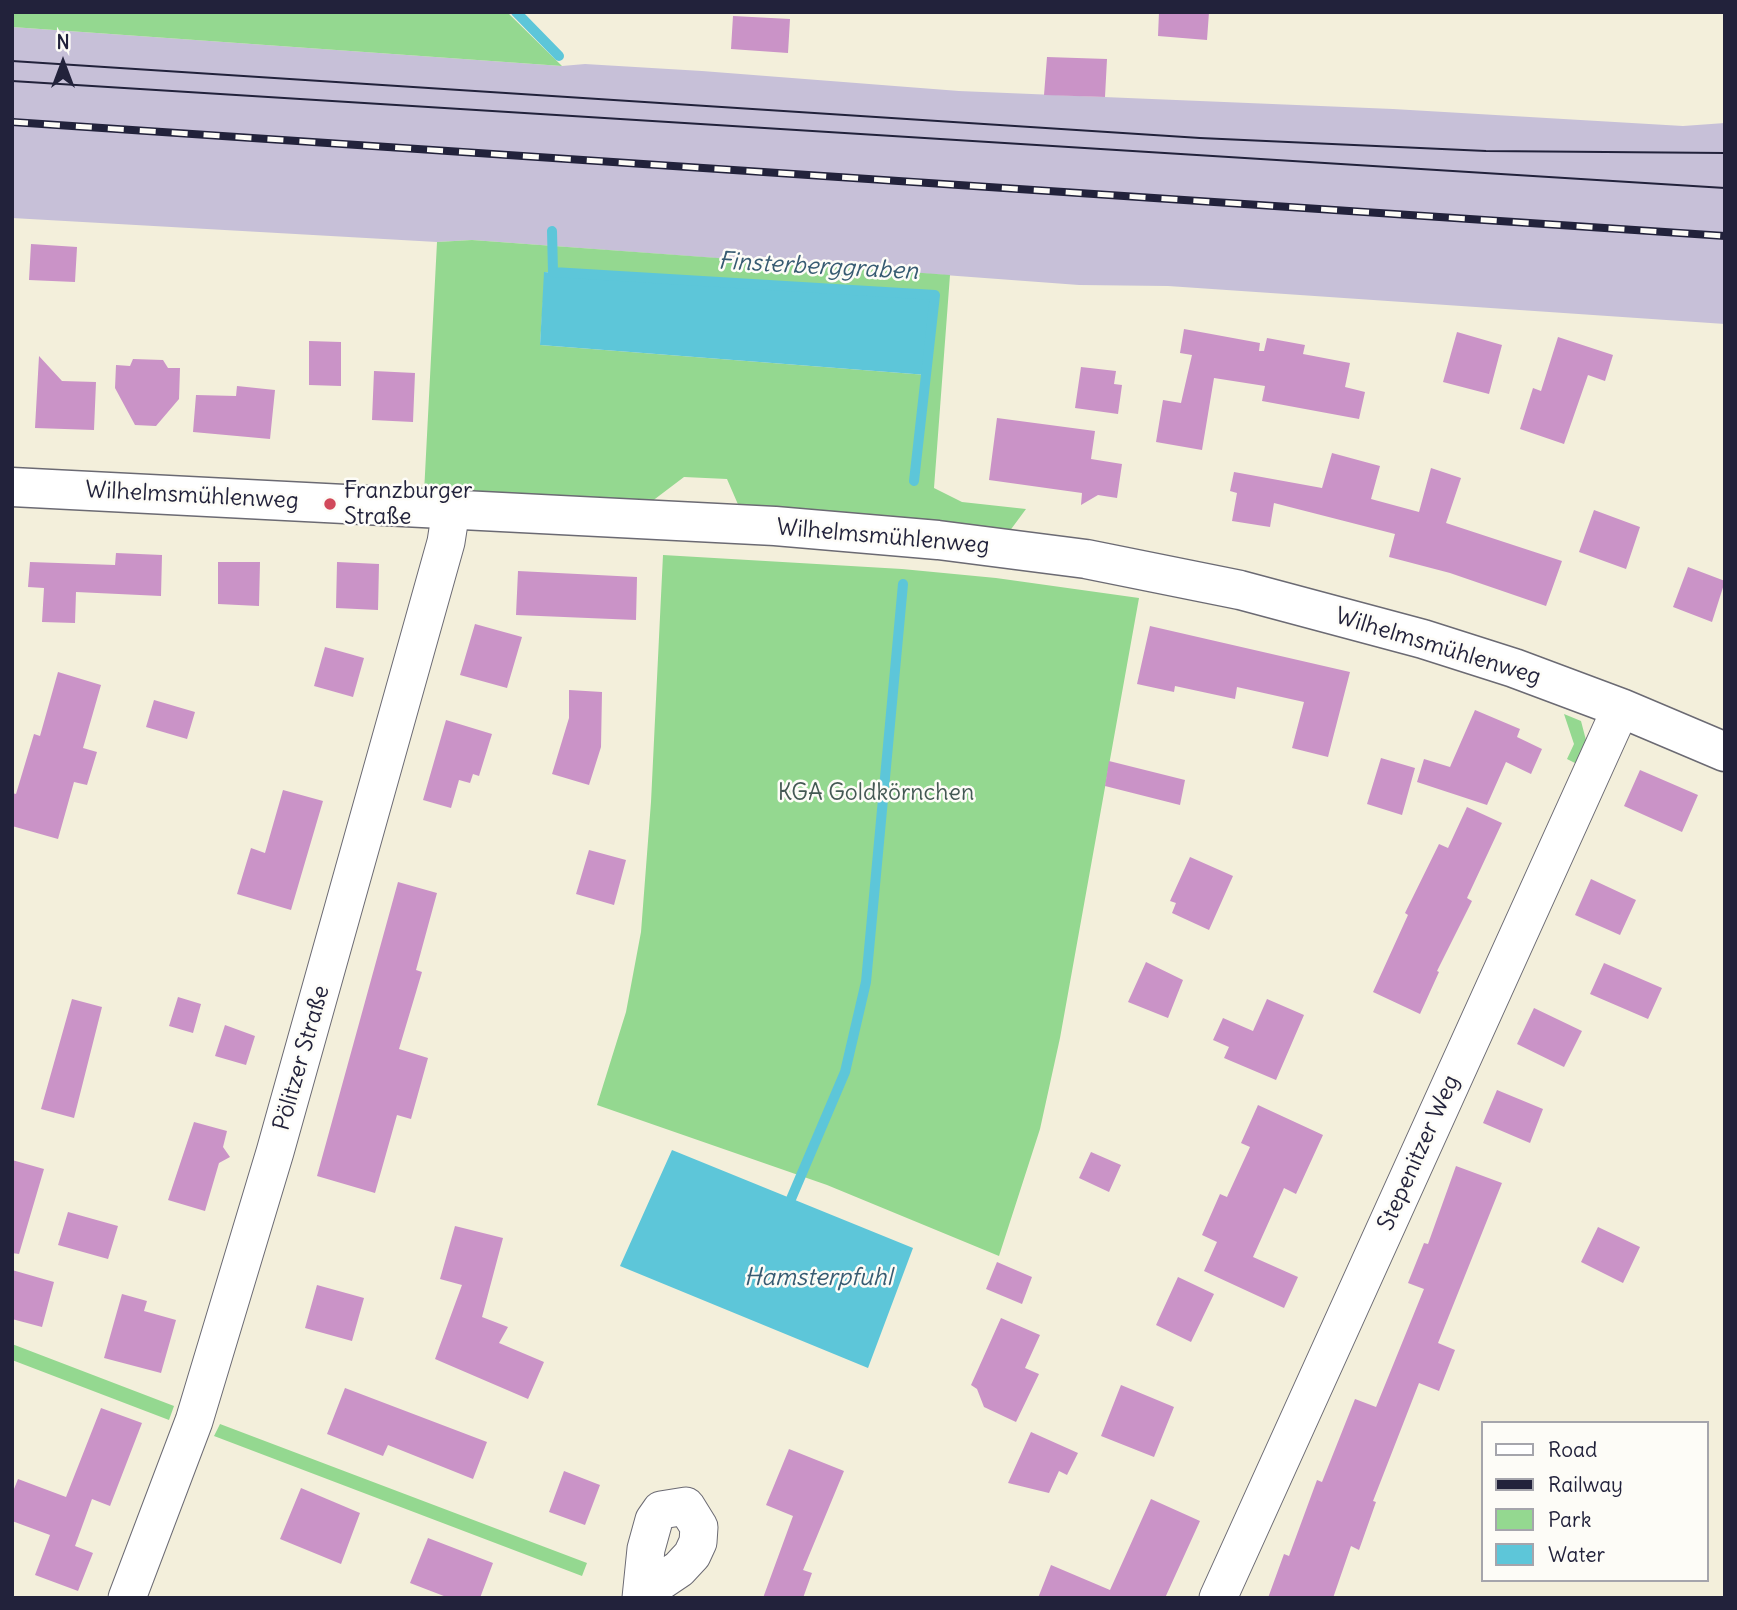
<!DOCTYPE html>
<html>
<head>
<meta charset="utf-8">
<style>
  body { margin:0 }
  #map { position:relative; width:1737px; height:1610px; overflow:hidden; background:#f3efdb; font-family:Delius,sans-serif }
  canvas { display:block }
  .frame { position:absolute; inset:0; border:14px solid #22223b; pointer-events:none }
  .legend { position:absolute; left:1481px; top:1421px; width:228px; height:161px; box-sizing:border-box; background:#fdfcf7; border:2px solid #a5a5ac; margin:0; padding:9px 12px; list-style:none; font-size:21px; color:#22223b }
  .legend li { display:flex; align-items:center; gap:14px; height:35px }
  .legend b { width:35px; border:2px solid #a5a5ac }
  .north { position:absolute; left:28px; top:28px; width:70px; height:70px; -webkit-text-stroke:5px #fdfcf7; paint-order:stroke; rotate:0deg; font-size:19px; font-weight:700; line-height:28px; text-align:center; color:#22223b }
  .north::after { content:''; display:block; margin:auto; width:24px; height:32px; background:#22223b; clip-path:polygon(50% 0,100% 100%,50% 72%,0 100%) }
</style>
</head>
<body>
<div id="map">
<canvas width="1737" height="1610"></canvas>
<div class="frame"></div>
<ul class="legend">
<li><b style="height:9px;background:#fff"></b>Road</li>
<li><b style="height:9px;background:#22223b"></b>Railway</li>
<li><b style="height:19px;background:#94d890"></b>Park</li>
<li><b style="height:19px;background:#5dc6d9"></b>Water</li>
</ul>
<div class="north">N</div>
</div>
<script>
const ctx = document.querySelector('canvas').getContext('2d');
ctx.lineJoin = 'round';
function fillPath(path, color) {
  ctx.fillStyle = color;
  ctx.fill(path, 'evenodd');
}
function toPath(rows) {
  const path = new Path2D();
  for (const r of rows) {
    path.moveTo(r[0], r[1]);
    for (let i = 2; i < r.length; i += 2) path.lineTo(r[i], r[i + 1]);
  }
  return path;
}
function trace(path, color, width, dash) {
  ctx.strokeStyle = color;
  ctx.lineWidth = width;
  ctx.lineCap = dash ? 'butt' : 'round';
  ctx.setLineDash(dash || []);
  ctx.stroke(path);
}
function label(font, color, halo, rows, align = 'center') {
  ctx.font = font + ' Delius,sans-serif';
  ctx.lineWidth = 5;
  ctx.setLineDash([]);
  ctx.textBaseline = 'middle';
  ctx.strokeStyle = halo;
  ctx.fillStyle = color;
  for (const [text, x, y, turn = 0] of rows) {
    ctx.save();
    ctx.translate(x, y);
    ctx.rotate((+turn || 0) * Math.PI / 180);
    ctx.textAlign = isNaN(turn) ? turn : align;
    if (halo) ctx.strokeText(text, 0, 0);
    ctx.fillText(text, 0, 0);
    ctx.restore();
  }
}
fillPath(toPath([
  [12,27,562,66,585,64,702,71,959,91,1393,109,1683,126,1725,123,1725,324,1168,286,1079,285,472,240,437,242,12,218]
]), '#c7c0d8');
fillPath(toPath([
  [12,12,507,12,562,66,12,27],
  [472,240,950,275,934,488,962,502,1026,509,1009,532,740,509,727,479,684,477,647,505,424,493,437,242],
  [545,272,935,295,927,375,540,345],
  [663,555,902,569,996,578,1139,598,1060,1038,1040,1129,999,1256,827,1185,597,1105,626,1012,641,932,651,802],
  [1564,714,1581,721,1587,744,1579,765,1567,759,1574,744],
  [12,1344,174,1406,169,1420,12,1360],
  [220,1424,587,1563,582,1576,214,1436]
]), '#94d890');
fillPath(toPath([
  [544,272,935,295,927,375,540,345],
  [672,1150,913,1248,868,1368,620,1266]
]), '#5dc6d9');
trace(toPath([
  [516,12,559,56],
  [552,231,553,272,935,295,914,481],
  [791,1199,845,1072,866,982,903,584]
]), '#5dc6d9', 10);
fillPath(toPath([
  [1159,12,1209,12,1207,40,1158,36],
  [733,16,790,19,788,53,731,49],
  [1047,57,1107,59,1105,97,1044,95],
  [31,244,77,247,75,282,29,280],
  [1184,329,1260,343,1259,351,1264,351,1267,338,1305,345,1303,354,1350,363,1345,387,1365,392,1359,419,1262,401,1265,386,1214,378,1202,450,1156,442,1163,400,1181,403,1192,355,1180,353],
  [1457,332,1502,345,1489,394,1443,382],
  [1558,337,1613,355,1605,381,1588,375,1564,444,1520,429,1533,388,1541,391],
  [309,341,341,342,341,386,309,385],
  [39,356,62,381,96,382,94,430,35,428],
  [133,359,163,360,168,368,180,368,179,399,156,426,135,425,115,388,116,365,130,366],
  [1081,367,1116,371,1114,384,1122,385,1118,414,1075,408],
  [374,371,415,373,413,422,372,420],
  [237,386,275,390,270,439,193,432,196,395,236,396],
  [997,418,1095,431,1091,459,1122,464,1117,498,1098,495,1081,505,1082,493,989,480],
  [1332,453,1380,466,1371,499,1419,512,1431,468,1461,478,1446,523,1562,561,1546,606,1450,573,1389,557,1395,534,1274,503,1270,527,1232,521,1237,493,1230,491,1234,472,1322,488],
  [1594,510,1640,527,1626,569,1579,552],
  [116,553,162,555,161,596,76,592,75,623,42,622,44,588,28,587,30,562,115,565],
  [218,562,260,562,259,606,218,604],
  [337,562,379,564,378,610,336,608],
  [1688,567,1725,581,1712,622,1673,607],
  [518,571,637,577,636,620,516,615],
  [475,624,522,637,507,688,460,675],
  [1150,626,1350,672,1328,757,1292,748,1304,702,1237,687,1235,699,1175,686,1174,692,1137,684],
  [325,647,364,658,353,697,314,686],
  [58,672,101,685,83,748,97,752,87,785,74,782,58,839,12,826,12,793,16,794,34,734,40,736],
  [569,690,602,692,601,747,589,785,552,774,569,718],
  [154,700,195,712,187,739,146,727],
  [1475,710,1520,729,1517,737,1542,749,1531,774,1506,762,1487,805,1417,782,1424,759,1450,767],
  [446,720,492,734,479,776,473,774,470,783,459,780,451,808,423,800],
  [1381,758,1415,768,1402,815,1367,804],
  [1109,761,1185,780,1180,805,1105,786],
  [1640,770,1698,795,1682,832,1624,806],
  [283,790,323,801,291,910,237,894,251,848,265,853],
  [1467,807,1502,823,1467,898,1472,901,1437,971,1439,972,1420,1014,1373,992,1408,915,1405,913,1439,844,1448,848],
  [589,850,626,860,614,905,576,894],
  [1190,857,1233,876,1209,930,1172,913,1176,903,1170,901],
  [1591,879,1636,900,1620,935,1575,915],
  [398,882,437,893,416,970,422,972,399,1049,428,1058,411,1119,397,1115,375,1193,317,1176],
  [1146,962,1183,980,1168,1018,1128,1002],
  [1604,963,1662,988,1648,1019,1590,994],
  [178,997,201,1004,193,1033,169,1026],
  [72,999,102,1007,74,1118,41,1109],
  [1267,999,1304,1015,1276,1080,1224,1058,1229,1047,1213,1040,1223,1018,1253,1031],
  [1534,1008,1582,1031,1564,1067,1517,1044],
  [225,1025,255,1036,246,1065,215,1056],
  [1497,1090,1543,1109,1530,1143,1483,1123],
  [1258,1105,1323,1135,1296,1194,1284,1188,1253,1257,1298,1277,1284,1308,1204,1271,1217,1242,1202,1235,1220,1194,1227,1197,1250,1147,1241,1143],
  [194,1122,227,1131,223,1147,230,1157,219,1163,205,1211,168,1200],
  [1091,1152,1121,1165,1109,1192,1079,1178],
  [12,1160,44,1169,19,1254,12,1253],
  [1456,1166,1502,1183,1438,1343,1455,1350,1439,1391,1419,1383,1373,1501,1376,1502,1359,1550,1351,1546,1333,1598,1268,1598,1284,1554,1289,1556,1317,1480,1322,1482,1355,1399,1376,1407,1424,1289,1408,1283,1424,1243,1428,1244],
  [68,1212,118,1226,108,1259,58,1245],
  [455,1226,503,1238,482,1317,508,1327,499,1343,544,1362,528,1399,435,1359,462,1285,440,1279],
  [1598,1227,1640,1247,1623,1283,1581,1262],
  [997,1262,1032,1277,1022,1304,986,1289],
  [12,1270,54,1282,42,1327,12,1319],
  [1178,1277,1214,1294,1191,1342,1156,1325],
  [317,1285,364,1298,352,1341,305,1328],
  [122,1294,147,1301,144,1311,176,1320,161,1373,104,1358],
  [1001,1318,1040,1335,1025,1368,1039,1374,1016,1422,984,1407,977,1389,971,1385],
  [1121,1385,1174,1407,1154,1457,1101,1436],
  [345,1388,487,1442,473,1479,388,1445,383,1456,327,1434],
  [101,1408,142,1423,110,1506,92,1499,75,1546,93,1553,78,1591,35,1575,50,1535,12,1521,12,1494,18,1479,66,1497],
  [1031,1432,1078,1453,1067,1475,1059,1471,1049,1493,1008,1483],
  [789,1449,844,1471,803,1570,812,1573,803,1598,763,1598,793,1516,766,1505],
  [564,1471,600,1485,585,1525,549,1512],
  [301,1488,360,1513,341,1564,280,1539],
  [1151,1499,1200,1521,1165,1598,1038,1598,1051,1565,1110,1590],
  [428,1538,493,1563,480,1598,449,1598,410,1583]
]), '#ca93c7');
const minor = toPath([
  [127,1598,194,1421,275,1152,446,542,451,510],
  [641,1598,646,1549,654,1520,661,1510,686,1506,699,1527,698,1542,692,1555,679,1569,642,1594],
  [1218,1598,1621,708]
]);
const tertiary = toPath([
  [12,487,775,526,938,540,1086,559,1240,590,1423,639,1514,668,1621,708,1725,752]
]);
trace(minor, '#6b6a73', 39);
trace(tertiary, '#6b6a73', 41);
trace(minor, '#fff', 37);
trace(tertiary, '#fff', 38);
trace(toPath([
  [12,61,1200,138,1486,151,1725,153],
  [12,81,1725,188]
]), '#22223b', 2);
const rail = toPath([
  [12,122,1725,236]
]);
trace(rail, '#22223b', 8);
trace(rail, '#fdfcf7', 5, [16]);
for (const [x, y, r, color] of [
  [330,504,7,"#d1495b"]
]) {
  const dot = new Path2D();
  dot.arc(x, y, r, 0, 2 * Math.PI);
  ctx.fillStyle = color;
  ctx.fill(dot);
  trace(dot, '#fdfcf7', 2.5);
}
label('23px', '#22223b', '#fdfcf7', [
  ["Franzburger",344,491],
  ["Straße",344,517]
], 'left');
label('23px', '#22223b', '#fdfcf7', [
  ["Wilhelmsmühlenweg",192,496,3],
  ["Wilhelmsmühlenweg",883,537,5],
  ["Wilhelmsmühlenweg",1438,647,17],
  ["Pölitzer Straße",302,1058,-74],
  ["Stepenitzer Weg",1419,1153,-66]
]);
label('23px', '#445954', '#fdfcf7', [
  ["KGA Goldkörnchen",876,793]
]);
label('italic 24px', '#375b72', '#fdfcf7', [
  ["Finsterberggraben",818,267,3],
  ["Hamsterpfuhl",818,1278]
]);
</script>
</body>
</html>
